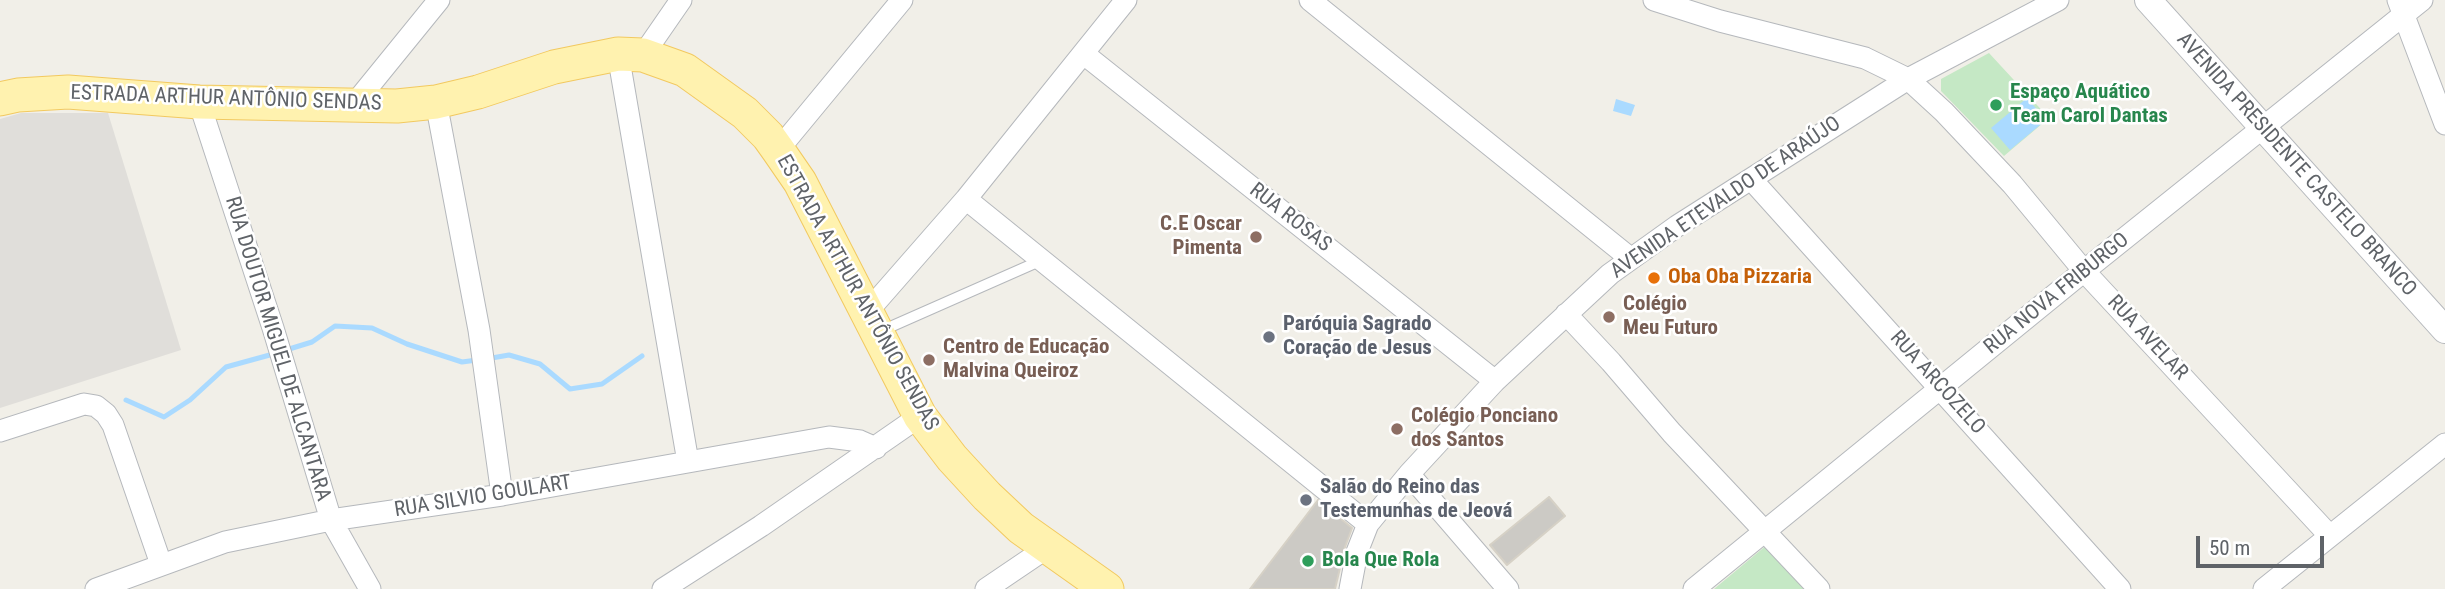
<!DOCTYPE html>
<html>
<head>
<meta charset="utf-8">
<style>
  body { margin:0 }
  #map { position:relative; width:2445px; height:589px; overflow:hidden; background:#f1efe8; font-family:"Roboto Condensed",sans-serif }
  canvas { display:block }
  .scale { position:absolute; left:2196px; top:536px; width:128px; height:32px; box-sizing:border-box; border:4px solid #5f6368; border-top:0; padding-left:9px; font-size:21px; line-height:24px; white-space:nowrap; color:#5f6368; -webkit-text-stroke:5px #fff; paint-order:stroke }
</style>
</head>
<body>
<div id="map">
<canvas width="2445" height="589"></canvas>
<div class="scale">50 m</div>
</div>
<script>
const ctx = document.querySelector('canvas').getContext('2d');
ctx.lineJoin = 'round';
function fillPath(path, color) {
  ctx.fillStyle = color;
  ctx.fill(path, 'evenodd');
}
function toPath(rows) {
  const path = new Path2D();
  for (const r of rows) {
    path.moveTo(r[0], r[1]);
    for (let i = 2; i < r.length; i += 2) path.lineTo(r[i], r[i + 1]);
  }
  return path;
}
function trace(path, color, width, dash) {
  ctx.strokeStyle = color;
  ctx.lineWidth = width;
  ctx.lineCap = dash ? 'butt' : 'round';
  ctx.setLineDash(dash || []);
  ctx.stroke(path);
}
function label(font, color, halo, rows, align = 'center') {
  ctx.font = font + ' "Roboto Condensed",sans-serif';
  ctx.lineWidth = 5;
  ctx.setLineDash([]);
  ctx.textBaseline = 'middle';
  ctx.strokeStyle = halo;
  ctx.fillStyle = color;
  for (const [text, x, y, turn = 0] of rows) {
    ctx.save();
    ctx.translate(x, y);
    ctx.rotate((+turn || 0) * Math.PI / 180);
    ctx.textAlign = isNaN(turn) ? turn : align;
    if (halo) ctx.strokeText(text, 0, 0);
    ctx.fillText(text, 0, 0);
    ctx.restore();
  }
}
fillPath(toPath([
  [21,113,108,113,181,350,0,408,0,119]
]), '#e0deda');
fillPath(toPath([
  [1989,53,2049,118,2004,156,1941,91,1941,79],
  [1768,544,1809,589,1714,589]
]), '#c5e8c5');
fillPath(toPath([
  [2027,98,2046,120,2010,150,1991,128],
  [1616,99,1635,105,1631,116,1613,111]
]), '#aadaff');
trace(toPath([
  [286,350,312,342,335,326,372,328,407,344,462,362,477,360],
  [486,359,509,355,540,364,570,389,602,384,642,356],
  [126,400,164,417,190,400,226,367,277,353]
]), '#aadaff', 5);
const building = toPath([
  [1549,497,1565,516,1507,565,1490,545,1549,497],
  [1318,500,1352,528,1345,547,1335,589,1250,589,1318,500]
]);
fillPath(building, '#cccac5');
trace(building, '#d6d1c6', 2);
const service = toPath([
  [881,331,1042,260]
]);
const minor = toPath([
  [1310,0,1630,258],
  [1654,0,1720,21,1865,58,1908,79,1944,112,2012,184,2084,271,2329,535],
  [2398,0,2445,124],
  [618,54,688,462],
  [1084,54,1495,381],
  [643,55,681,0],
  [199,102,273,328,331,520,370,589],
  [436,102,479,330,502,495],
  [352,107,439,0],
  [778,150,902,0],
  [1751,179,2120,589],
  [966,199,1368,524],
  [868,311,966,199,1126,0],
  [1566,314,1611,362,1672,433,1819,589],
  [0,431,84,404,96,406,106,414,113,425,161,564],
  [1409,474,1508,589],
  [96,589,225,542,331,520,502,495,829,437,860,441,876,448],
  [663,589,761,526,920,416],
  [986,589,1048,547],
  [1350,589,1357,552,1368,524,1409,474,1495,381,1610,274,1677,226,1908,79,2058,0],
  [1694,589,2084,271,2422,0],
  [2264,589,2445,444]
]);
const tertiary = toPath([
  [2148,0,2445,330]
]);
const primary = toPath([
  [0,99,18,95,68,92,199,102,397,106,436,102,478,92,554,67,618,54,643,55,685,70,745,113,768,136,778,150,800,182,920,416,952,458,987,496,1021,528,1107,589]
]);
trace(service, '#b5b8bc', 12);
trace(minor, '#b5b8bc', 23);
trace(tertiary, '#b5b8bc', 28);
trace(primary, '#f2c960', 35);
trace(service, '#fff', 10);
trace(minor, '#fff', 21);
trace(tertiary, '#fff', 26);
trace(primary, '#fff2af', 33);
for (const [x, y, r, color] of [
  [1996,105,7,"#2e9e5b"],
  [1256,237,7,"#8d6e63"],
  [1654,278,7,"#e8710a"],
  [1609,317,7,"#8d6e63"],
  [1269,337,7,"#6b7280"],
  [929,360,7,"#8d6e63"],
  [1397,429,7,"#8d6e63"],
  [1306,500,7,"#6b7280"],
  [1308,561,7,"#2e9e5b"]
]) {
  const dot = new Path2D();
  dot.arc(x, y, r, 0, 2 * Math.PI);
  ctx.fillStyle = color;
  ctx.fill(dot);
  trace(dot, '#fff', 2.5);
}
label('bold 21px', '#27864d', '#fff', [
  ["Espaço Aquático",2010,93],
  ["Team Carol Dantas",2010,117],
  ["Bola Que Rola",1322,561]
], 'left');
label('21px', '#5f6368', '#fff', [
  ["ESTRADA ARTHUR ANTÔNIO SENDAS",226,99,2],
  ["AVENIDA PRESIDENTE CASTELO BRANCO",2296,165,48],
  ["AVENIDA ETEVALDO DE ARAÚJO",1726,198,-34],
  ["RUA ROSAS",1290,218,38],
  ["ESTRADA ARTHUR ANTÔNIO SENDAS",857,293,61],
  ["RUA NOVA FRIBURGO",2057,294,-39],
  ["RUA AVELAR",2147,338,47],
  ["RUA DOUTOR MIGUEL DE ALCANTARA",277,349,73],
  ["RUA ARCOZELO",1937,383,48],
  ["RUA SILVIO GOULART",483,497,-9]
]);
label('bold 21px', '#785e54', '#fff', [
  ["C.E Oscar",1242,225,"right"],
  ["Pimenta",1242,249,"right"],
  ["Colégio",1623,305],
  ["Meu Futuro",1623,329],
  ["Centro de Educação",943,348],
  ["Malvina Queiroz",943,372],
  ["Colégio Ponciano",1411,417],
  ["dos Santos",1411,441]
], 'left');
label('bold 21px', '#c56008', '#fff', [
  ["Oba Oba Pizzaria",1668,278]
], 'left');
label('bold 21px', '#5b616d', '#fff', [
  ["Paróquia Sagrado",1283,325],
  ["Coração de Jesus",1283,349],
  ["Salão do Reino das",1320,488],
  ["Testemunhas de Jeová",1320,512]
], 'left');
</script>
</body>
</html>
